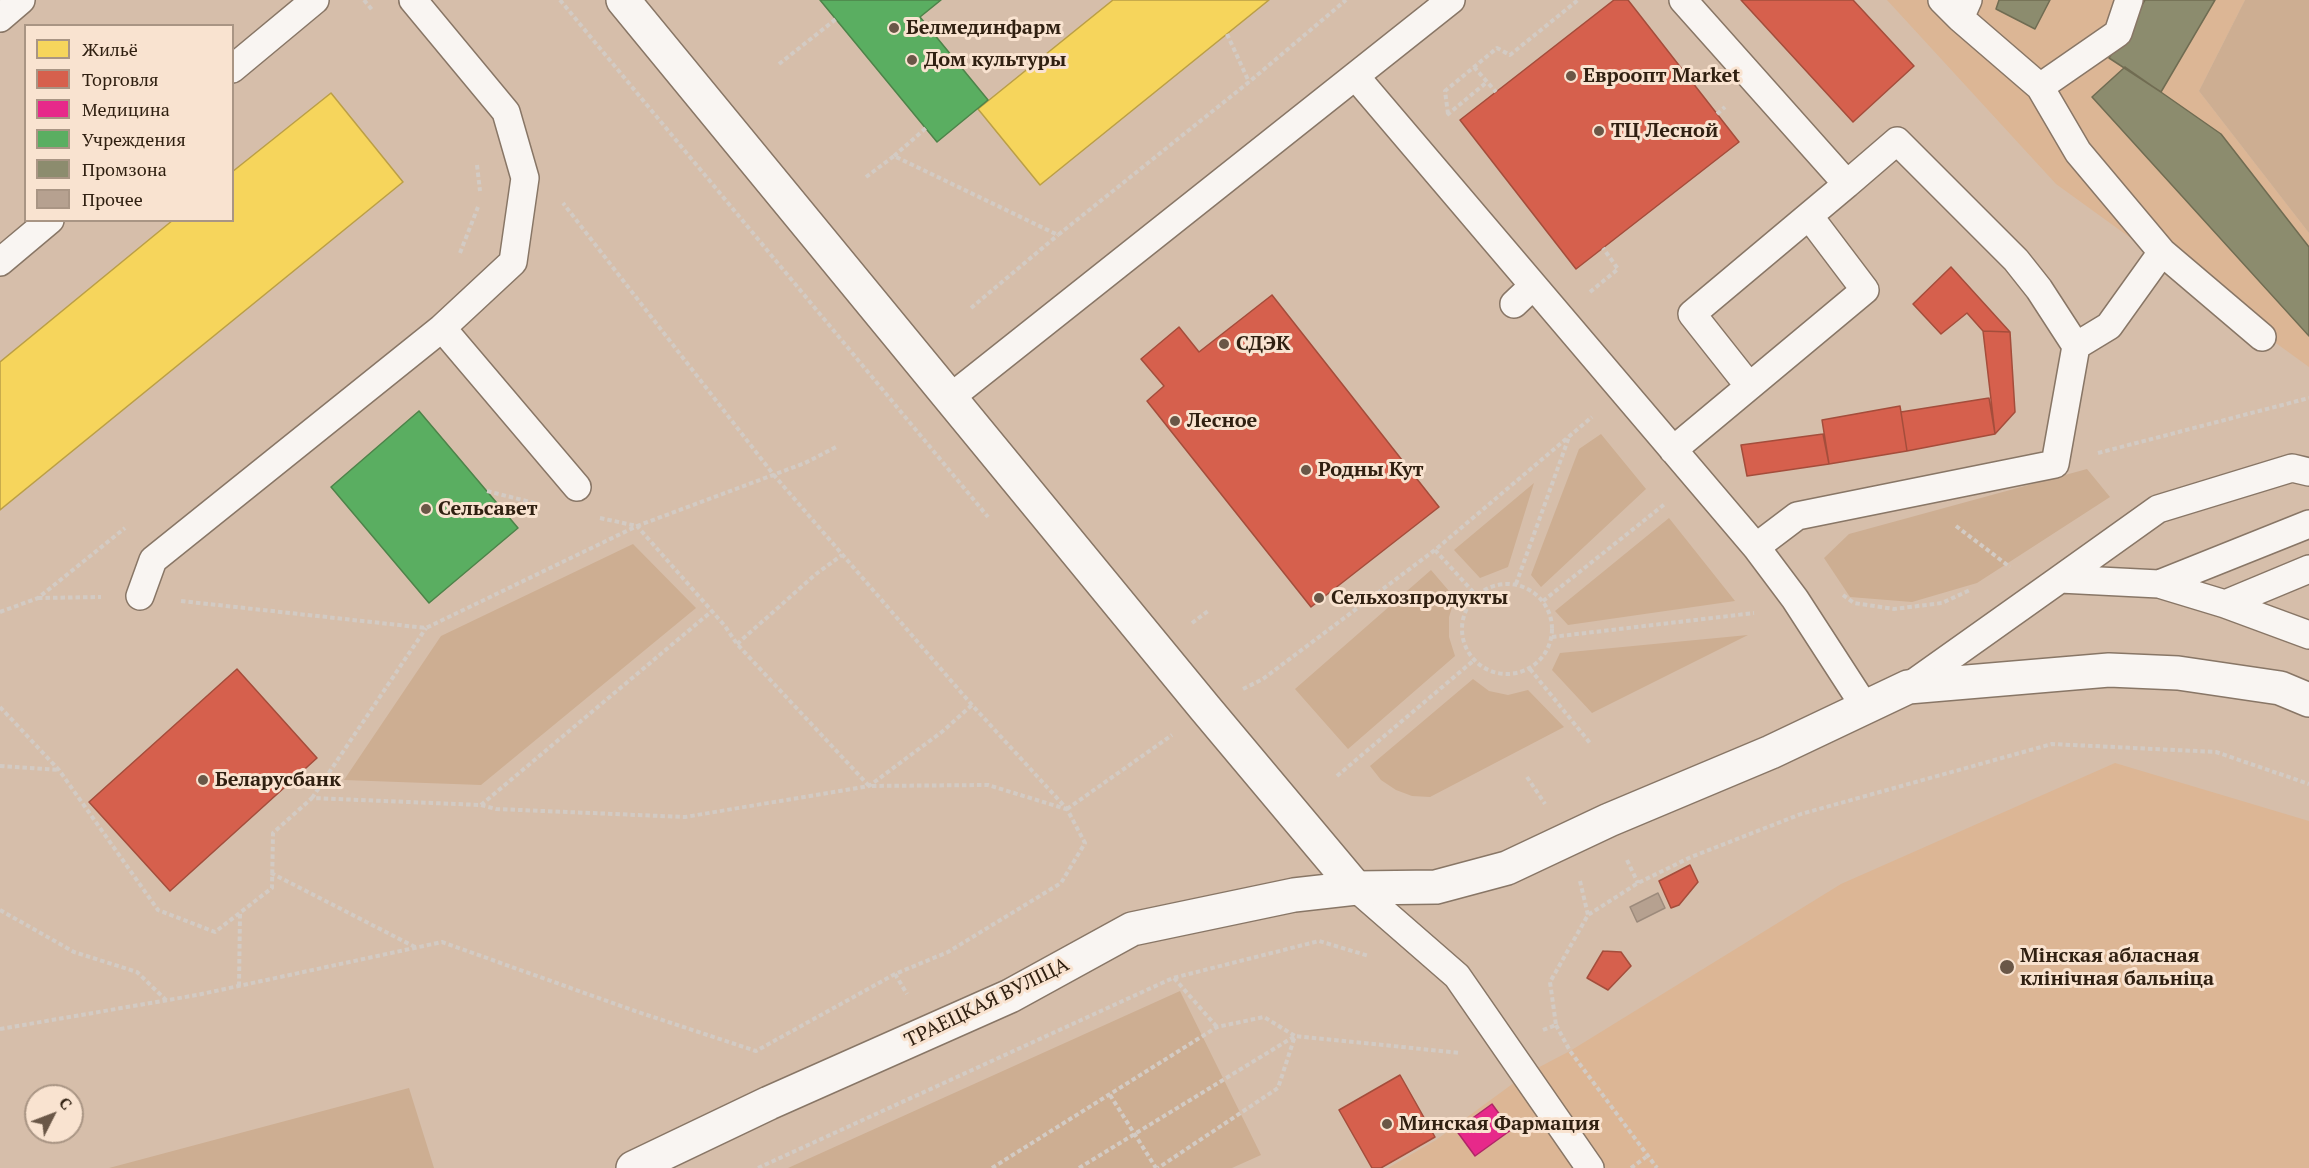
<!DOCTYPE html>
<html>
<head>
<meta charset="utf-8">
<style>
  body { margin:0 }
  #map { position:relative; width:2309px; height:1168px; overflow:hidden; background:#d6beaa; font-family:"PT Serif",serif }
  canvas { display:block }
  .legend { position:absolute; left:24px; top:24px; width:210px; height:198px; box-sizing:border-box; background:#f9e3d0; border:2px solid #a99584; margin:0; padding:8px 10px; list-style:none; font-size:18px; color:#302011 }
  .legend li { display:flex; align-items:center; gap:12px; height:30px }
  .legend b { width:30px; border:2px solid #a99584 }
  .north { position:absolute; left:24px; top:1084px; width:60px; height:60px; box-sizing:border-box; background:#f9e3d0; border:2px solid #a99584; border-radius:50%; rotate:48deg; font-size:16px; font-weight:700; line-height:24px; text-align:center; color:#302011 }
  .north::after { content:''; display:block; margin:auto; width:21px; height:27px; background:#6a5747; clip-path:polygon(50% 0,100% 100%,50% 72%,0 100%) }
</style>
</head>
<body>
<div id="map">
<canvas width="2309" height="1168"></canvas>
<ul class="legend">
<li><b style="height:16px;background:#f6d55c"></b>Жильё</li>
<li><b style="height:16px;background:#d6604d"></b>Торговля</li>
<li><b style="height:16px;background:#e7298a"></b>Медицина</li>
<li><b style="height:16px;background:#5aae61"></b>Учреждения</li>
<li><b style="height:16px;background:#8c8c6e"></b>Промзона</li>
<li><b style="height:16px;background:#b6a190"></b>Прочее</li>
</ul>
<div class="north">С</div>
</div>
<script>
const ctx = document.querySelector('canvas').getContext('2d');
ctx.lineJoin = 'round';
function fillPath(path, color) {
  ctx.fillStyle = color;
  ctx.fill(path, 'evenodd');
}
function toPath(rows) {
  const path = new Path2D();
  for (const r of rows) {
    if (r.length === 3) {
      path.moveTo(r[0] + r[2], r[1]);
      path.arc(r[0], r[1], r[2], 0, 2 * Math.PI);
      continue;
    }
    path.moveTo(r[0], r[1]);
    for (let i = 2; i < r.length; i += 2) path.lineTo(r[i], r[i + 1]);
  }
  return path;
}
function trace(path, color, width, dash) {
  ctx.strokeStyle = color;
  ctx.lineWidth = width;
  ctx.lineCap = dash ? 'butt' : 'round';
  ctx.setLineDash(dash || []);
  ctx.stroke(path);
}
function label(font, color, halo, rows, align = 'center') {
  ctx.font = font + ' "PT Serif",serif';
  ctx.lineWidth = 6;
  ctx.setLineDash([]);
  ctx.textBaseline = 'middle';
  ctx.strokeStyle = halo;
  ctx.fillStyle = color;
  for (const [text, x, y, turn = 0] of rows) {
    ctx.save();
    ctx.translate(x, y);
    ctx.rotate((+turn || 0) * Math.PI / 180);
    ctx.textAlign = isNaN(turn) ? turn : align;
    if (halo) ctx.strokeText(text, 0, 0);
    ctx.fillText(text, 0, 0);
    ctx.restore();
  }
}
fillPath(toPath([
  [1887,0,2245,0,2199,91,2309,233,2309,367,2056,184],
  [2115,763,2309,821,2309,1168,1388,1168,1436,1140,1526,1074,1570,1051,1841,884]
]), '#dcb695');
fillPath(toPath([
  [2245,0,2309,0,2309,233,2199,91],
  [1601,434,1646,489,1541,587,1531,575,1579,449],
  [2087,469,2110,497,1977,583,1912,602,1850,597,1824,558,1849,534],
  [1534,483,1508,567,1480,578,1454,550],
  [1669,518,1735,601,1568,625,1555,611],
  [633,544,696,608,481,785,344,780,441,636],
  [1431,570,1455,598,1449,617,1449,637,1455,656,1348,749,1295,689],
  [1748,635,1592,713,1552,670,1560,653],
  [1473,679,1489,691,1508,695,1528,690,1564,727,1430,797,1412,796,1396,790,1381,780,1370,766],
  [1180,991,1261,1155,1232,1168,788,1168],
  [409,1088,434,1168,109,1168]
]), '#cdae92');
const homes = toPath([
  [1113,0,1269,0,1040,185,978,109,1113,0],
  [331,93,403,182,0,510,0,362,173,220,232,220,232,172,331,93]
]);
fillPath(homes, '#f6d55c');
trace(homes, '#bb9f46', 1.5);
const shops = toPath([
  [1614,0,1628,0,1739,142,1576,269,1460,120,1614,0],
  [1741,0,1853,0,1914,66,1853,122,1741,0],
  [1951,267,2010,332,1983,331,1967,313,1941,334,1913,304,1951,267],
  [1272,295,1439,507,1311,607,1147,401,1164,386,1141,359,1179,327,1199,352,1272,295],
  [1983,331,2010,332,2015,412,1995,434,1983,331],
  [1989,398,1995,434,1907,451,1901,412,1989,398],
  [1900,406,1907,451,1829,464,1822,420,1900,406],
  [1823,434,1829,464,1747,476,1741,445,1823,434],
  [237,669,317,758,170,891,89,802,237,669],
  [1690,865,1698,882,1679,905,1671,908,1659,881,1690,865],
  [1603,951,1621,952,1631,966,1608,990,1587,978,1603,951],
  [1400,1075,1435,1137,1381,1168,1372,1168,1339,1110,1400,1075]
]);
fillPath(shops, '#d6604d');
trace(shops, '#a44d3b', 1.5);
const health = toPath([
  [1492,1104,1511,1130,1475,1156,1456,1130,1492,1104]
]);
fillPath(health, '#e7298a');
trace(health, '#b02666', 1.5);
const public = toPath([
  [820,0,941,0,920,17,988,100,937,142,820,0],
  [419,411,518,528,429,603,331,487,419,411]
]);
fillPath(public, '#5aae61');
trace(public, '#4d8349', 1.5);
const industry = toPath([
  [1999,0,2050,0,2035,29,1996,9,1999,0],
  [2145,0,2215,0,2161,92,2109,58,2145,0],
  [2125,67,2221,134,2309,247,2309,336,2092,97,2125,67]
]);
fillPath(industry, '#8c8c6e');
trace(industry, '#706c52', 1.5);
const building = toPath([
  [1658,893,1665,908,1637,922,1630,907,1658,893]
]);
fillPath(building, '#b6a190');
trace(building, '#9d8b7c', 1.5);
const service = toPath([
  [413,0,506,112,525,178,513,262,442,328,577,487],
  [1683,0,1847,184,1897,141,2016,260,2039,289,2076,346],
  [1942,0,1960,18],
  [1968,0,1960,18,2040,87],
  [0,18,21,0],
  [232,69,315,0],
  [1356,77,1756,547,1795,599,1865,707],
  [2162,252,2262,337],
  [0,262,50,220],
  [1514,304,1533,286],
  [1749,386,1692,314,1847,184],
  [951,397,1451,0],
  [1673,450,1865,290,1809,216],
  [1756,547,1797,516,2055,464,2076,346,2109,326,2162,252,2078,152,2040,87,2118,33,2129,0],
  [2060,579,2158,509,2292,468,2309,472],
  [2159,584,2225,604,2309,635],
  [140,596,153,560,442,328],
  [2225,604,2309,569],
  [1908,687,2060,579,2159,584,2309,524],
  [1356,888,1457,976,1590,1168]
]);
const tertiary = toPath([
  [633,1168,769,1103,1010,996,1132,929,1294,895,1356,888,1436,887,1507,868,1609,820,1771,752,1908,687,2109,670,2178,673,2280,688,2309,700]
]);
const secondary = toPath([
  [623,0,1205,708,1356,888]
]);
trace(service, '#887666', 30);
trace(tertiary, '#887666', 36);
trace(secondary, '#887666', 36);
trace(toPath([
  [364,0,373,11],
  [560,0,988,517],
  [1227,34,1249,82],
  [779,64,836,19],
  [1474,67,1496,92],
  [1448,114,1445,91,1497,48,1510,55,1578,0],
  [1717,114,1725,107],
  [1447,115,1487,82],
  [894,156,926,128],
  [477,165,480,191],
  [866,177,894,156,1058,235,1249,82,1346,0],
  [460,253,478,207],
  [1590,292,1618,269,1603,248],
  [971,308,1058,235],
  [2098,453,2309,398],
  [487,491,538,504],
  [600,518,637,526,805,463,838,446],
  [1956,526,2010,567],
  [1435,550,1475,594],
  [1507,629,45],
  [1516,584,1569,437],
  [1843,595,1854,603,1894,609,1942,603,1970,590],
  [38,598,101,597],
  [181,601,426,628,637,526,725,626,737,644,869,786,988,785,1066,809],
  [1543,601,1666,503],
  [0,612,38,598,125,528],
  [1192,623,1208,611],
  [1552,637,1754,613],
  [737,644,816,574,842,555],
  [1530,669,1590,743],
  [1243,689,1263,679,1435,550,1592,417],
  [0,707,59,770,158,910,215,932,272,888,273,833,312,798,481,805,496,809,685,817,869,786,943,731,972,705],
  [0,766,59,770],
  [1337,776,1473,661],
  [1527,777,1545,804],
  [312,798,426,628],
  [481,805,712,611],
  [1067,809,1172,735],
  [1627,860,1638,883],
  [271,873,417,948],
  [1580,881,1588,915],
  [0,910,74,952,137,972,167,1001],
  [895,974,907,994],
  [1174,978,1217,1027],
  [239,986,240,914],
  [1556,1025,1570,1051,1657,1168],
  [0,1029,197,995,442,942,635,1011,756,1051,895,974,948,952,1061,883,1085,843,1067,809,972,705,773,474,563,203],
  [1543,1030,1556,1025,1550,982,1588,915,1638,883,1691,857,1801,814,2052,744,2216,752,2309,784],
  [1110,1095,1156,1168],
  [758,1168,1173,978,1319,941,1369,956],
  [992,1168,1217,1027,1264,1017,1295,1036,1278,1088,1158,1168],
  [1079,1168,1295,1036,1461,1053],
  [1631,1168,1646,1157]
]), '#d3cbc4', 4, [4.5, 3]);
trace(service, '#f9f5f2', 27);
trace(tertiary, '#f9f5f2', 33);
trace(secondary, '#f9f5f2', 33);
for (const [x, y, r, color] of [
  [894,28,6,"#6a5747"],
  [912,60,6,"#6a5747"],
  [1571,76,6,"#6a5747"],
  [1599,131,6,"#6a5747"],
  [1224,344,6,"#6a5747"],
  [1175,421,6,"#6a5747"],
  [1306,470,6,"#6a5747"],
  [426,509,6,"#6a5747"],
  [1319,598,6,"#6a5747"],
  [203,780,6,"#6a5747"],
  [2007,967,8,"#6a5747"],
  [1387,1124,6,"#6a5747"]
]) {
  const dot = new Path2D();
  dot.arc(x, y, r, 0, 2 * Math.PI);
  ctx.fillStyle = color;
  ctx.fill(dot);
  trace(dot, '#f9e3d0', 2);
}
label('bold 20px', '#302011', '#f9e3d0', [
  ["Белмединфарм",906,28],
  ["Дом культуры",924,60],
  ["Евроопт Market",1583,76],
  ["ТЦ Лесной",1611,131],
  ["СДЭК",1236,344],
  ["Лесное",1187,421],
  ["Родны Кут",1318,470],
  ["Сельсавет",438,509],
  ["Сельхозпродукты",1331,598],
  ["Беларусбанк",215,780],
  ["Мінская абласная",2020,956],
  ["клінічная бальніца",2020,979],
  ["Минская Фармация",1399,1124]
], 'left');
label('20px', '#302011', '#f9e3d0', [
  ["ТРАЕЦКАЯ ВУЛІЦА",987,1003,-26]
]);
</script>
</body>
</html>
